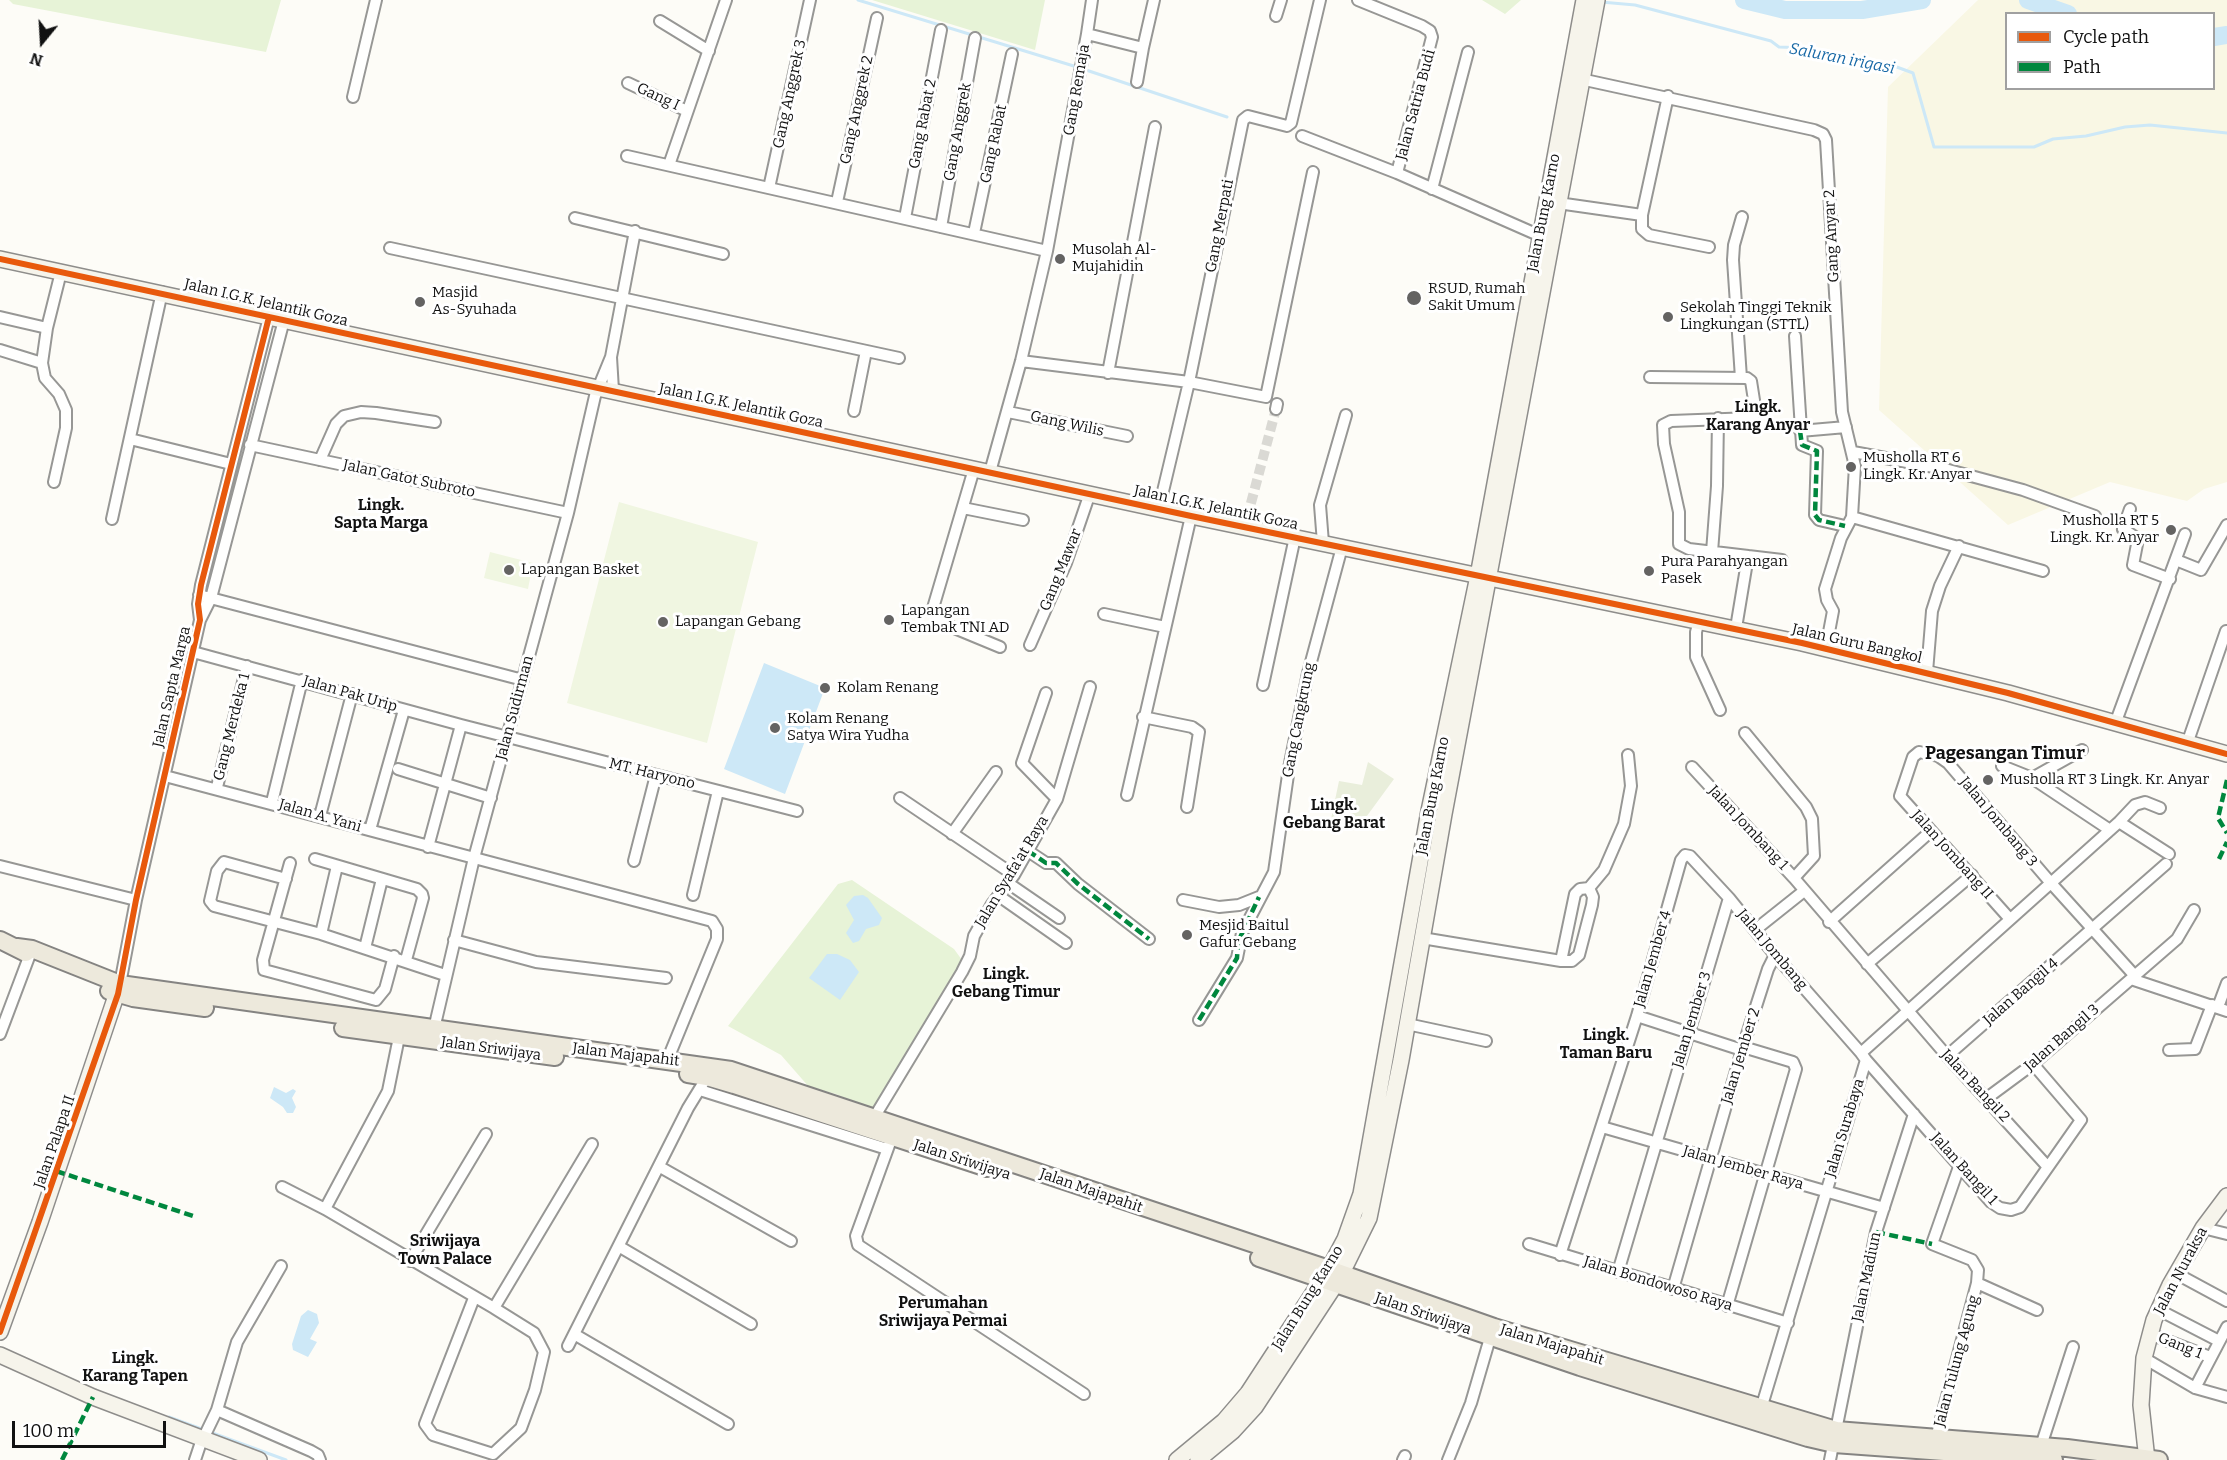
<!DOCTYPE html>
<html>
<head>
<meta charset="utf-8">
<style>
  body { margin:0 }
  #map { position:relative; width:2227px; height:1460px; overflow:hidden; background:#fdfcf7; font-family:Bitter,serif }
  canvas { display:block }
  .legend { position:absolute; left:2005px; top:12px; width:210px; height:78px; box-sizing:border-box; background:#fff; border:2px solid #a0a0a0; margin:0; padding:8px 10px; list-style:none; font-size:18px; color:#111 }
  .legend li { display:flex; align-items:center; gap:12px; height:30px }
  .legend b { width:30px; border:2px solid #a0a0a0 }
  .north { position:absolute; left:12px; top:12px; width:60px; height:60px; -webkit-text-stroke:4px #fff; paint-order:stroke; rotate:198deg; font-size:16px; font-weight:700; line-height:24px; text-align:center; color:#111 }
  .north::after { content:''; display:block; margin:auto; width:21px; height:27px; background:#111; clip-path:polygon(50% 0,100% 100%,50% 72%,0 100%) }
  .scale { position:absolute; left:12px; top:1421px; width:154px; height:27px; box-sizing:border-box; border:3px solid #111; border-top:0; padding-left:8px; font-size:18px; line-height:21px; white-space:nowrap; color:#111; -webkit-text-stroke:4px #fff; paint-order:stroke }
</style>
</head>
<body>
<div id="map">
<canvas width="2227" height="1460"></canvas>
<ul class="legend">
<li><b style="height:8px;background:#e8590c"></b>Cycle path</li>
<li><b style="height:8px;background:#00873e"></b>Path</li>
</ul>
<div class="north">N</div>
<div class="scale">100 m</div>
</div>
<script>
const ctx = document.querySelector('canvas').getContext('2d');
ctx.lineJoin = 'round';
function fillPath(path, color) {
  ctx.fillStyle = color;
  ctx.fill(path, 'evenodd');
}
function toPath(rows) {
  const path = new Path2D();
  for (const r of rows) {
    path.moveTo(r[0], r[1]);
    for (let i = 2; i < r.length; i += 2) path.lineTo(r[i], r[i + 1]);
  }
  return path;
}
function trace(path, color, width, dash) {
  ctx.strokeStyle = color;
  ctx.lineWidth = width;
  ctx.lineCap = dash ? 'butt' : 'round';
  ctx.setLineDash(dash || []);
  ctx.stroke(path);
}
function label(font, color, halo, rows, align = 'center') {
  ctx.font = font + ' Bitter,serif';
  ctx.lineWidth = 6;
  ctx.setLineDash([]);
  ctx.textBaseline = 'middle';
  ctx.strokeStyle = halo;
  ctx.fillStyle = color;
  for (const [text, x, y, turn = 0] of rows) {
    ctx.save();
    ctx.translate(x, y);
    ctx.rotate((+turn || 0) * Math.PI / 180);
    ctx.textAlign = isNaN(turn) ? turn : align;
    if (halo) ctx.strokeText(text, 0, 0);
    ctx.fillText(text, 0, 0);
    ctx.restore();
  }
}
fillPath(toPath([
  [1978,0,2227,0,2227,482,2204,489,2187,501,2110,482,2008,525,1879,410,1888,87],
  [2006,14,2214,14,2214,88,2006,88]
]), '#f9f7e4');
fillPath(toPath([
  [9,0,281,0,266,52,13,4],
  [872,0,1045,0,1035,50],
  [1482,0,1521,0,1505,14],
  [852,880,954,949,962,960,876,1111,836,1094,809,1087,781,1055,728,1026,838,884]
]), '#e7f3d7');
fillPath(toPath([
  [1368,762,1394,779,1364,820,1330,824,1339,781,1362,785]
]), '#e9eedb');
fillPath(toPath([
  [619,502,758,542,707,743,567,703],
  [490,552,533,563,528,589,484,578]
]), '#f0f6e1');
fillPath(toPath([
  [764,663,825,688,785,794,724,769],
  [863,895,868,898,882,918,879,925,866,929,859,941,853,943,846,933,854,920,846,905,854,896],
  [827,954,837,954,850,960,859,972,840,1000,809,978],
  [274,1087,286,1093,293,1089,296,1091,292,1098,296,1107,293,1113,287,1113,283,1107,270,1098],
  [308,1310,317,1314,319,1323,310,1339,317,1342,308,1357,293,1350,292,1344,301,1316]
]), '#cde8f7');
trace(toPath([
  [858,0,1077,67],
  [1601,2,1635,5,1771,41,1779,47,1805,48,1821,54,1894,66,1913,73,1934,147,2034,147,2053,139,2086,136,2125,127,2150,125,2227,133],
  [1083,69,1227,117],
  [169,1417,286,1460]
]), '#cde8f7', 3);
trace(toPath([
  [1744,0,1785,10,1862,10,1922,0],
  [2028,0,2068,14],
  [2214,37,2227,35]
]), '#cde8f7', 18);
trace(toPath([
  [1247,518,1276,409]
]), '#dad9d4', 10, [10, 5]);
const street = toPath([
  [1358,0,1422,26,1430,31,1432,37,1397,173,1545,238],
  [1276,16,1281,0],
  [660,21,709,51],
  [1087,34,1092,0],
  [1576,78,1814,130,1823,134,1826,140,1842,412,1855,466,1852,517,1841,538,1825,589,1827,600,1833,611,1826,648],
  [1137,82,1143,48],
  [628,83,687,111],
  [1668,96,1642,215,1642,229,1649,235,1709,247],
  [353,97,376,0],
  [1302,136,1397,173],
  [627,156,1047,251,1021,361,990,472],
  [669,165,726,0],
  [769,188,810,0],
  [1432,189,1468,52],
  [837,202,877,18],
  [1558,203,1642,215],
  [575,218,723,254],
  [905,218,941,30],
  [941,227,975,38],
  [974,233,1012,54],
  [390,248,899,358],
  [1047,251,1087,34,1143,48,1154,0],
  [0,317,47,328,61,272],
  [47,328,42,363,45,378,59,394,66,410,66,428,54,482],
  [1795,336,1802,445,1817,451,1815,515,1819,520,1845,526],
  [0,350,42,363],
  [1021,361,1189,382,1266,397,1313,172],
  [1108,373,1155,127],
  [1650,377,1747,378,1751,381,1756,413,1752,418,1671,421,1663,425,1664,444,1679,512,1679,544,1689,549,1782,560],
  [1741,378,1733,260,1734,245,1742,217],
  [613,390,611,357,635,231],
  [1276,409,1277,404],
  [854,411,866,351],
  [1008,412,1127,436],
  [1800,431,1846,427],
  [130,439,231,464],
  [250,445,568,513],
  [1853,452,1945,469,2023,490,2095,516],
  [320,460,336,424,344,416,361,412,376,413,435,422],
  [974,469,933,608,942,623,1000,647],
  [963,508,1023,520],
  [1159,508,1189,382,1243,120,1248,116,1287,126,1291,123,1320,0],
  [2130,509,2123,529,2138,539,2133,565,2170,579],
  [1852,517,2043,571],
  [112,519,162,292],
  [1323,543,1320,505,1346,415],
  [1712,552,1717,486,1718,418],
  [2176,560,2201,570,2227,525],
  [199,595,523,680],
  [1104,614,1165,627],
  [200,620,211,598,284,320],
  [1699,621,1696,632,1696,657,1720,710],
  [1736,628,1748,556],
  [1030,645,1066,563,1090,493],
  [193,652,461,725,797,811],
  [1927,672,1932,611,1940,586,1959,546],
  [1263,685,1295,537],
  [1143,717,1192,727,1199,732,1187,807],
  [2115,724,2185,534],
  [1745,733,1806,807,1812,819,1814,856,1794,878],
  [2187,744,2226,631],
  [2002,766,2032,778,2110,830],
  [1692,767,1794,878,1947,1056,2047,1166],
  [398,769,491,798],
  [165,776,712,921,717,929,717,939,667,1061],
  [2032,778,2082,750],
  [217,787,247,666],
  [1127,795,1191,516],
  [900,798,1014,875],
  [1057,799,1090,687],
  [272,802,302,680],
  [320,816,352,694],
  [2119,822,2169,854],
  [370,830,404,710],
  [952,834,996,772],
  [428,847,461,725],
  [1028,851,1046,863,1056,863,1078,884,1149,939],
  [315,859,417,889,422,894,423,898,406,960],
  [634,861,656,775],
  [290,863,263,960,264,970,376,1000,385,989,394,956],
  [0,866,136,900],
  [286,879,224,862,217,871,210,901,214,906,321,934,445,975],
  [1008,883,1059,918],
  [1589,888,1604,870,1624,824,1631,786,1628,755],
  [693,895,718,791],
  [999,896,1066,943],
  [1183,900,1219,907,1239,905,1259,897],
  [2009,918,1900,796,1913,757,1919,752,1938,756,1948,763,2050,882,2135,976],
  [1829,922,1930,832],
  [1755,930,1804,891],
  [321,934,337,866],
  [1422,938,1561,961,1572,961,1579,955,1592,905,1593,897,1589,888,1580,889,1575,894,1561,961],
  [454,940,536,962,666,978],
  [365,948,382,879],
  [1867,964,1972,875],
  [2131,979,2227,1011],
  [120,984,136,900,200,620,198,604,201,585,269,317],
  [2218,1007,2227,983],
  [1637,1016,1742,1050],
  [1199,1020,1237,958,1242,933,1274,872,1289,768,1308,673,1342,547],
  [1407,1024,1486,1041],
  [434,1029,474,858,568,513,595,396,611,357],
  [0,1034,32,949],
  [2169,1050,2195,1049,2212,1005],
  [1947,1056,2166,864],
  [1866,1060,1991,1202,2000,1208,2011,1210,2020,1207,2081,1120,2033,1064],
  [700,1090,887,1149],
  [1987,1098,2033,1064,2177,939,2194,910],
  [872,1121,962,972,970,956,974,936,992,904,1014,875,1057,799,1022,763,1046,693],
  [1602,1127,1884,1208],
  [892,1137,856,1236,858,1245,1084,1394],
  [660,1167,791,1241],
  [282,1187,325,1209,494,1308,534,1333,544,1352,535,1390,521,1428,493,1454,433,1435,425,1424,474,1298],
  [325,1209,388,1091,399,1037],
  [2203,1228,2227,1234],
  [1529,1244,1788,1323],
  [620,1247,751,1324],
  [1560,1255,1637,1016,1681,860,1685,855,1690,856,1729,898,1775,955,1861,1053],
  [410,1261,486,1134],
  [281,1266,237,1342,217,1410,311,1451,318,1455,320,1460],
  [1618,1272,1729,898],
  [2177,1274,2227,1301],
  [1977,1283,2037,1310],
  [1673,1289,1742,1050,1768,969,1775,955],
  [1727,1306,1796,1069,1793,1062,1743,1047],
  [494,1308,592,1144],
  [2159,1310,2219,1341],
  [574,1334,728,1424],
  [2150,1334,2210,1357],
  [568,1346,688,1108,707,1077],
  [2144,1358,2195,1388,2227,1397],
  [2195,1388,2227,1327],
  [1760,1412,1866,1060,1861,1053,2119,822,2135,805,2145,802,2160,808],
  [1936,1438,1977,1283,1978,1270,1972,1260,1932,1244,1960,1164],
  [203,1439,217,1410],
  [2041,1446,2073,1347],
  [195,1460,202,1439],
  [1403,1460,1405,1456],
  [1448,1460,1471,1403,1490,1338],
  [1830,1460,1876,1232,1914,1114]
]);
const secondary = toPath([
  [0,259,1191,516,1802,643,2008,693,2227,754],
  [0,1332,40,1222,120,984],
  [0,1355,93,1397,259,1460],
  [1177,1460,1224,1421,1248,1393,1329,1269,1345,1239,1361,1194,1429,811,1478,576,1584,0],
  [1198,1460,1233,1431,1255,1407,1339,1279,1369,1218,1401,1060,1444,814,1597,0],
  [2147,1460,2141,1405,2144,1358,2154,1320,2170,1285,2203,1228,2227,1196]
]);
const primary = toPath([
  [0,940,26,953],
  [17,947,32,949,120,984,731,1070,1329,1269,1494,1327,1836,1430,2067,1448,2159,1460],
  [109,991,133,998,205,1008],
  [343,1028,555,1057],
  [688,1074,707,1077,734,1085,987,1168],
  [1259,1258,1580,1367,1808,1438,1834,1444,2054,1460]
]);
trace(street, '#979795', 14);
trace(secondary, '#8e8d8b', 18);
trace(primary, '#858482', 20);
trace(street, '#fffffe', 10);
trace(secondary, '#f6f4eb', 15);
trace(primary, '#ede9dc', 16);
trace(toPath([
  [1800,431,1802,445,1817,451,1815,515,1819,520,1845,526],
  [2227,780,2218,818,2227,833],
  [1028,851,1046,863,1056,863,1078,884,1149,939],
  [2219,859,2227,842],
  [1199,1020,1237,958,1238,942,1259,897],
  [56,1171,193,1216],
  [1876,1232,1932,1244],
  [62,1460,93,1397]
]), '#00873e', 4.5, [9, 4.5]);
trace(toPath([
  [0,259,1191,516,1802,643,2008,693,2227,754],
  [0,1332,118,994,136,900,200,620,198,604,201,585,269,317]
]), '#e8590c', 6);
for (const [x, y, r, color] of [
  [1060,259,6,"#646362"],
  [1414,298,8,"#646362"],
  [420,302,6,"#646362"],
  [1668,317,6,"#646362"],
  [1851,467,6,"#646362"],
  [2171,530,6,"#646362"],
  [509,570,6,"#646362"],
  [1649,571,6,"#646362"],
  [889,620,6,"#646362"],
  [663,622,6,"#646362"],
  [825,688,6,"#646362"],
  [775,728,6,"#646362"],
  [1988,780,6,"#646362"],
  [1187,935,6,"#646362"]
]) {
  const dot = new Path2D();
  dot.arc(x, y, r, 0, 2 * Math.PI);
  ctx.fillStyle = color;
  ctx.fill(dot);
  trace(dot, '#fff', 2);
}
label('15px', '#111', '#fff', [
  ["Gang Remaja",1077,90,-80],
  ["Gang Anggrek 3",790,94,-78],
  ["Gang I",658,97,25],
  ["Jalan Satria Budi",1416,105,-75],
  ["Gang Anggrek 2",857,110,-78],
  ["Gang Rabat 2",923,124,-79],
  ["Gang Anggrek",958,132,-80],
  ["Gang Rabat",994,144,-78],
  ["Jalan Bung Karno",1544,213,-79],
  ["Gang Merpati",1220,226,-79],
  ["Gang Anyar 2",1832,236,-93],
  ["Jalan I.G.K. Jelantik Goza",266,303,13],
  ["Jalan I.G.K. Jelantik Goza",741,406,12],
  ["Gang Wilis",1067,424,12],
  ["Jalan Gatot Subroto",409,479,12],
  ["Jalan I.G.K. Jelantik Goza",1216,508,12],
  ["Gang Mawar",1061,570,-68],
  ["Jalan Guru Bangkol",1857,644,13],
  ["Jalan Sapta Marga",172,687,-77],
  ["Jalan Pak Urip",350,694,16],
  ["Jalan Sudirman",515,708,-75],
  ["Gang Cangkrung",1299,720,-79],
  ["Gang Merdeka 1",232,727,-76],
  ["MT. Haryono",652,774,14],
  ["Jalan Bung Karno",1433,796,-79],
  ["Jalan A. Yani",320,816,16],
  ["Jalan Jombang 3",1998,822,50],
  ["Jalan Jombang 1",1748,828,47],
  ["Jalan Jombang II",1952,855,48],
  ["Jalan Syafa'at Raya",1012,872,-59],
  ["Jalan Jombang",1772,950,50],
  ["Jalan Jember 4",1653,959,-74],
  ["Jalan Bangil 4",2021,992,-41],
  ["Jalan Jember 3",1692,1020,-73],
  ["Jalan Bangil 3",2062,1038,-41],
  ["Jalan Sriwijaya",491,1049,8],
  ["Jalan Majapahit",626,1055,7],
  ["Jalan Jember 2",1741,1056,-73],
  ["Jalan Bangil 2",1975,1086,47],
  ["Jalan Surabaya",1845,1128,-73],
  ["Jalan Palapa II",55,1142,-71],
  ["Jalan Sriwijaya",962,1160,18],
  ["Jalan Jember Raya",1743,1168,16],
  ["Jalan Bangil 1",1964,1169,48],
  ["Jalan Majapahit",1091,1191,19],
  ["Jalan Nuraksa",2181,1271,-62],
  ["Jalan Madiun",1867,1277,-78],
  ["Jalan Bondowoso Raya",1658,1284,17],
  ["Jalan Bung Karno",1308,1298,-58],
  ["Jalan Sriwijaya",1423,1314,19],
  ["Jalan Majapahit",1552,1345,17],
  ["Gang 1",2180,1346,22],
  ["Jalan Tulung Agung",1957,1361,-75]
]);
label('15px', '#111', '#fff', [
  ["Musolah Al-",1072,250],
  ["Mujahidin",1072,267],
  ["RSUD, Rumah",1428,289],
  ["Sakit Umum",1428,306],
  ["Masjid",432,293],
  ["As-Syuhada",432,310],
  ["Sekolah Tinggi Teknik",1680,308],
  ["Lingkungan (STTL)",1680,325],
  ["Musholla RT 6",1863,458],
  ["Lingk. Kr. Anyar",1863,475],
  ["Musholla RT 5",2159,521,"right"],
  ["Lingk. Kr. Anyar",2159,538,"right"],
  ["Pura Parahyangan",1661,562],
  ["Pasek",1661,579],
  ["Lapangan Basket",521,570],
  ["Lapangan",901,611],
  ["Tembak TNI AD",901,628],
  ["Lapangan Gebang",675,622],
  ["Kolam Renang",837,688],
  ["Kolam Renang",787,719],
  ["Satya Wira Yudha",787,736],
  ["Musholla RT 3 Lingk. Kr. Anyar",2000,780],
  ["Mesjid Baitul",1199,926],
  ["Gafur Gebang",1199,943]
], 'left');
label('italic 16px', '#1768a6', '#fff', [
  ["Saluran irigasi",1842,59,11]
]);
label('bold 16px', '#111', '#fff', [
  ["Lingk.",1758,408],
  ["Karang Anyar",1758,426],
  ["Lingk.",381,506],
  ["Sapta Marga",381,524],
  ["Lingk.",1334,806],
  ["Gebang Barat",1334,824],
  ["Lingk.",1006,975],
  ["Gebang Timur",1006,993],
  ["Lingk.",1606,1036],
  ["Taman Baru",1606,1054],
  ["Sriwijaya",445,1242],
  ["Town Palace",445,1260],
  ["Perumahan",943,1304],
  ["Sriwijaya Permai",943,1322],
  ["Lingk.",135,1359],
  ["Karang Tapen",135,1377]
]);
label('bold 18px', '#111', '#fff', [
  ["Pagesangan Timur",2005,754]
]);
</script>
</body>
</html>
